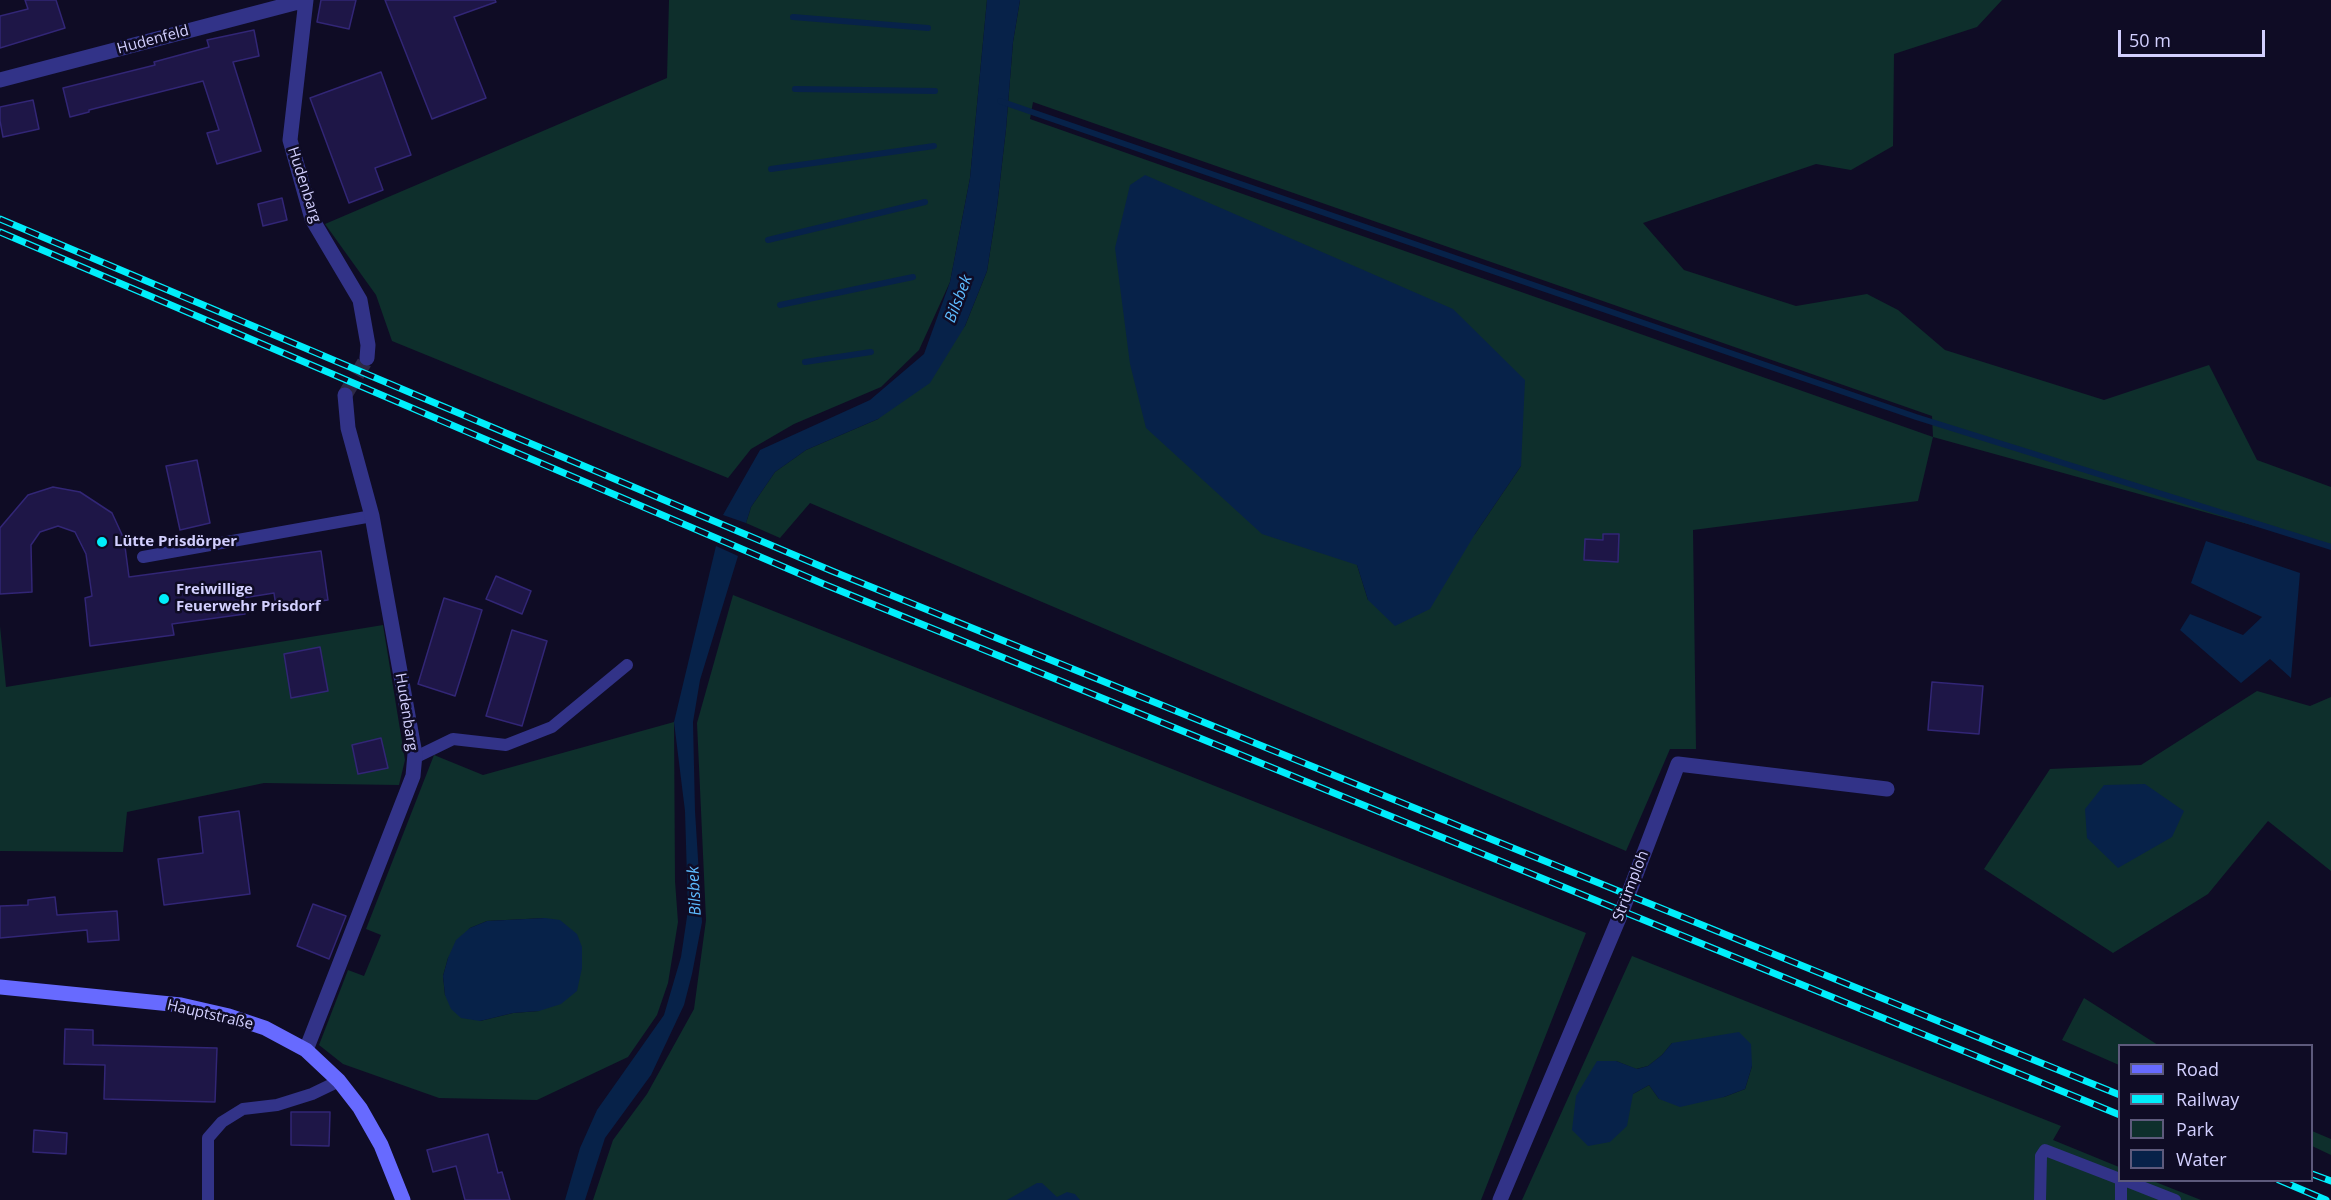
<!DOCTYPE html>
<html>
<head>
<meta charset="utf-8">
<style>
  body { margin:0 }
  #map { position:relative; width:2331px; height:1200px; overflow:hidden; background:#0f0c25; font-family:"Open Sans",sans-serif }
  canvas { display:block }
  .legend { position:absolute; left:2118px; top:1044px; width:195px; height:138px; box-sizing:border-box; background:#0f0c25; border:2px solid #5d5a7c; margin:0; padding:8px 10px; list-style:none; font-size:18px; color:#d3d0ff }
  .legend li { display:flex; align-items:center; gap:12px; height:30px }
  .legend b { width:30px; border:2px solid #5d5a7c }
  .scale { position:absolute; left:2118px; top:30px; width:147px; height:27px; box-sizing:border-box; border:3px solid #d3d0ff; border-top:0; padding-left:8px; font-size:18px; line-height:21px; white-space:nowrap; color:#d3d0ff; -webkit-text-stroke:4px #0f0c25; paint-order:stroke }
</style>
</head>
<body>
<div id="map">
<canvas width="2331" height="1200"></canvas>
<ul class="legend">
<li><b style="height:8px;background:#676aff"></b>Road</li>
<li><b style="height:8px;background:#00eefb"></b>Railway</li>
<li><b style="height:16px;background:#0e2f2c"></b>Park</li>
<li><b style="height:16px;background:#072249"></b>Water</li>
</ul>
<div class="scale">50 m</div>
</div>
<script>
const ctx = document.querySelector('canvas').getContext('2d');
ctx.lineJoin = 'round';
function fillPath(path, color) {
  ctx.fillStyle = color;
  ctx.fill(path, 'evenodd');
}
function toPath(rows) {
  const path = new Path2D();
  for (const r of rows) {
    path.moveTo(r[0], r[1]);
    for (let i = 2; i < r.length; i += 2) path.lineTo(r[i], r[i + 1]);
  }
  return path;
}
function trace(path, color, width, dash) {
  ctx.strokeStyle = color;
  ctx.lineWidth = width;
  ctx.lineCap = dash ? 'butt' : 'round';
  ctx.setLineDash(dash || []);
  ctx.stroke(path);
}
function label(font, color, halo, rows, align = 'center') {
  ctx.font = font + ' "Open Sans",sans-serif';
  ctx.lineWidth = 5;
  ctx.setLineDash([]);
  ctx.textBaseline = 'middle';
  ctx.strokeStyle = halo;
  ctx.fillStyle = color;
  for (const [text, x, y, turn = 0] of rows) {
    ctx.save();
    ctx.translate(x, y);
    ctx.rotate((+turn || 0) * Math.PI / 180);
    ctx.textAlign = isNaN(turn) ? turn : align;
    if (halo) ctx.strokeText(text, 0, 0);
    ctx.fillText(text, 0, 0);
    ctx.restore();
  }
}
fillPath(toPath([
  [669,0,987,0,970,178,950,282,919,350,881,387,794,424,751,449,728,478,392,341,376,295,325,224,667,78],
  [1020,0,2002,0,1977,27,1894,54,1893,146,1851,170,1816,164,1643,223,1684,270,1796,306,1867,294,1898,310,1945,350,2104,400,2209,365,2257,460,2331,487,2331,547,1933,437,1918,501,1693,530,1696,749,1670,749,1626,851,810,503,780,538,746,523,751,507,775,472,806,450,878,419,965,326,987,271,997,207,1006,129,1013,42],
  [1033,102,1932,416,1933,437,1030,119],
  [1521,466,1475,534,1368,600,1357,565],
  [733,595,1586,933,1481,1200,593,1200,613,1140,647,1094,694,1009,706,920,697,723],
  [383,625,405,760,399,785,264,783,127,812,123,852,0,851,0,626,6,687],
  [2257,691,2310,706,2331,697,2331,871,2268,821,2208,894,2113,953,1984,869,2050,769,2141,765],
  [674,722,675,881,678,922,668,983,657,1015,628,1057,537,1100,439,1098,343,1064,319,1045,348,970,364,976,381,935,366,929,434,755,483,775],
  [545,918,539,1011,513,1013,480,1021,445,995,443,976,448,958,470,928,487,921],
  [1632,956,2061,1126,2053,1140,2119,1167,2120,1180,2153,1181,2201,1200,1522,1200],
  [1672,1043,1752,1066,1745,1089,1724,1097,1659,1099,1649,1085,1633,1094,1616,1061,1636,1069,1648,1066,1662,1055],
  [2084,998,2158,1045,2120,1046,2119,1065,2062,1040],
  [2312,1131,2331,1139,2331,1155,2312,1146]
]), '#0e2f2c');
fillPath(toPath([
  [987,0,1020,0,1013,42,1006,129,997,207,987,271,965,326,930,383,878,419,806,450,775,472,751,507,746,523,723,515,760,450,870,400,924,354,950,282,970,178],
  [1145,175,1453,309,1525,380,1521,466,1475,534,1430,609,1395,626,1368,600,1357,565,1262,534,1146,428,1130,364,1115,248,1130,185],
  [2206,541,2300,573,2291,678,2270,659,2241,683,2180,630,2190,614,2243,635,2262,617,2191,583],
  [716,546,738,556,700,680,693,722,695,811,702,922,692,974,684,1005,651,1075,605,1138,585,1200,565,1200,580,1148,597,1110,664,1015,681,957,688,910,685,811,674,722],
  [2145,784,2184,811,2172,837,2118,868,2087,838,2085,809,2104,785],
  [545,918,560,920,577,934,582,947,582,968,577,991,561,1004,539,1011,513,1013,480,1021,461,1018,451,1009,445,995,443,976,448,958,456,940,470,928,487,921],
  [1739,1032,1751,1044,1752,1066,1745,1089,1724,1097,1680,1107,1659,1099,1649,1085,1633,1094,1627,1126,1610,1142,1588,1146,1572,1130,1576,1096,1597,1061,1616,1061,1637,1069,1648,1066,1662,1055,1672,1043],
  [1037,1183,1042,1183,1057,1197,1067,1192,1075,1194,1080,1200,1007,1200]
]), '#072249');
trace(toPath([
  [793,17,928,28],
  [795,89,935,91],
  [1000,101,1916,417,2331,547],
  [771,169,934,146],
  [768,240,925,202],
  [780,305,913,277],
  [805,362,871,352]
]), '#072249', 6);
const building = toPath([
  [25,0,56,0,65,28,0,48,0,16,28,9,25,0],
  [321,0,356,0,349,29,317,22,321,0],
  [385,0,495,0,496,2,454,17,486,98,432,119,385,0],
  [254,30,259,56,233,62,261,151,217,164,207,133,219,130,203,81,89,110,89,112,70,117,63,88,155,65,154,62,209,47,207,40,254,30],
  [381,72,411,155,375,168,383,190,349,203,310,98,381,72],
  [33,100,39,129,3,137,0,121,0,107,33,100],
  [282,198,287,220,263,226,258,204,282,198],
  [197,460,210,523,180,530,166,466,197,460],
  [53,487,80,492,112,513,124,539,129,577,321,551,328,600,276,607,274,593,243,598,245,614,172,624,174,635,90,646,85,598,92,596,86,554,75,532,58,526,40,532,31,545,32,592,0,594,0,528,28,495,53,487],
  [1603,534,1619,534,1618,562,1584,560,1585,539,1603,540,1603,534],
  [496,576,531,591,522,614,486,599,496,576],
  [444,598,482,610,455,696,418,684,444,598],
  [512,630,547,641,522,726,486,716,512,630],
  [320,647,328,691,291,698,284,654,320,647],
  [1932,682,1983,686,1979,734,1928,730,1932,682],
  [381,738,388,768,358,774,352,745,381,738],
  [239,811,250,894,164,905,158,859,203,853,199,817,239,811],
  [55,897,57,915,117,911,119,940,88,942,87,930,0,938,0,906,28,905,28,900,55,897],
  [313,904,346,916,329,959,297,946,313,904],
  [65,1029,93,1030,93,1045,217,1048,215,1102,104,1099,105,1065,64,1064,65,1029],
  [291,1112,330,1112,329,1146,291,1145,291,1112],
  [34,1130,67,1133,66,1154,33,1152,34,1130],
  [488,1134,498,1173,502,1172,510,1200,465,1200,456,1166,433,1172,427,1150,488,1134]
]);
fillPath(building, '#1e1647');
trace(building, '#322676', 1.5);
trace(toPath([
  [345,395,367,358]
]), '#2c2946', 15, [15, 8]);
trace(toPath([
  [143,557,372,516],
  [414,758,453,739,506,745,552,727,627,665],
  [2124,1180,2175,1200],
  [208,1200,208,1138,222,1122,243,1109,277,1105,312,1094,339,1081],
  [2040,1200,2041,1156,2045,1150,2120,1179],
  [2121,1200,2121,1180]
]), '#323388', 12);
trace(toPath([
  [306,0,290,140,312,219,360,300,368,345,367,358],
  [0,80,306,0],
  [306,1050,413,776,415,754,372,516,348,428,345,395],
  [1500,1200,1622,911,1678,764,1887,789]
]), '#323388', 15);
trace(toPath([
  [0,987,181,1005,229,1016,265,1028,306,1050,339,1081,360,1108,381,1145,403,1200]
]), '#676aff', 15);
const rail = toPath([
  [0,219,832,571,2120,1095],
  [0,232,826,585,2120,1115],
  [2312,1174,2331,1181],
  [2279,1180,2326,1200]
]);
trace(rail, '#00eefb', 7);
trace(rail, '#0f0c25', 4.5, [14]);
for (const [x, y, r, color] of [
  [102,542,6,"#00eefb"],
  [164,599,6,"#00eefb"]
]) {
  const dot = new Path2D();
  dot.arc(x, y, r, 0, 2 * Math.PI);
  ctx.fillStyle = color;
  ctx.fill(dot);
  trace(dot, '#0f0c25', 2);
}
label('15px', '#d3d0ff', '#0f0c25', [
  ["Hudenfeld",153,40,-15],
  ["Hudenbarg",304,185,72],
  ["Hudenbarg",406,712,81],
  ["Strümploh",1631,886,-69],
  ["Hauptstraße",210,1015,13]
]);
label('bold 15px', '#d3d0ff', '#0f0c25', [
  ["Lütte Prisdörper",114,542],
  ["Freiwillige",176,590],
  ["Feuerwehr Prisdorf",176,607]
], 'left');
label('italic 16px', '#5ebcff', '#0f0c25', [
  ["Bilsbek",959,299,-69],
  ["Bilsbek",695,891,-93]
]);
</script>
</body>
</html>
